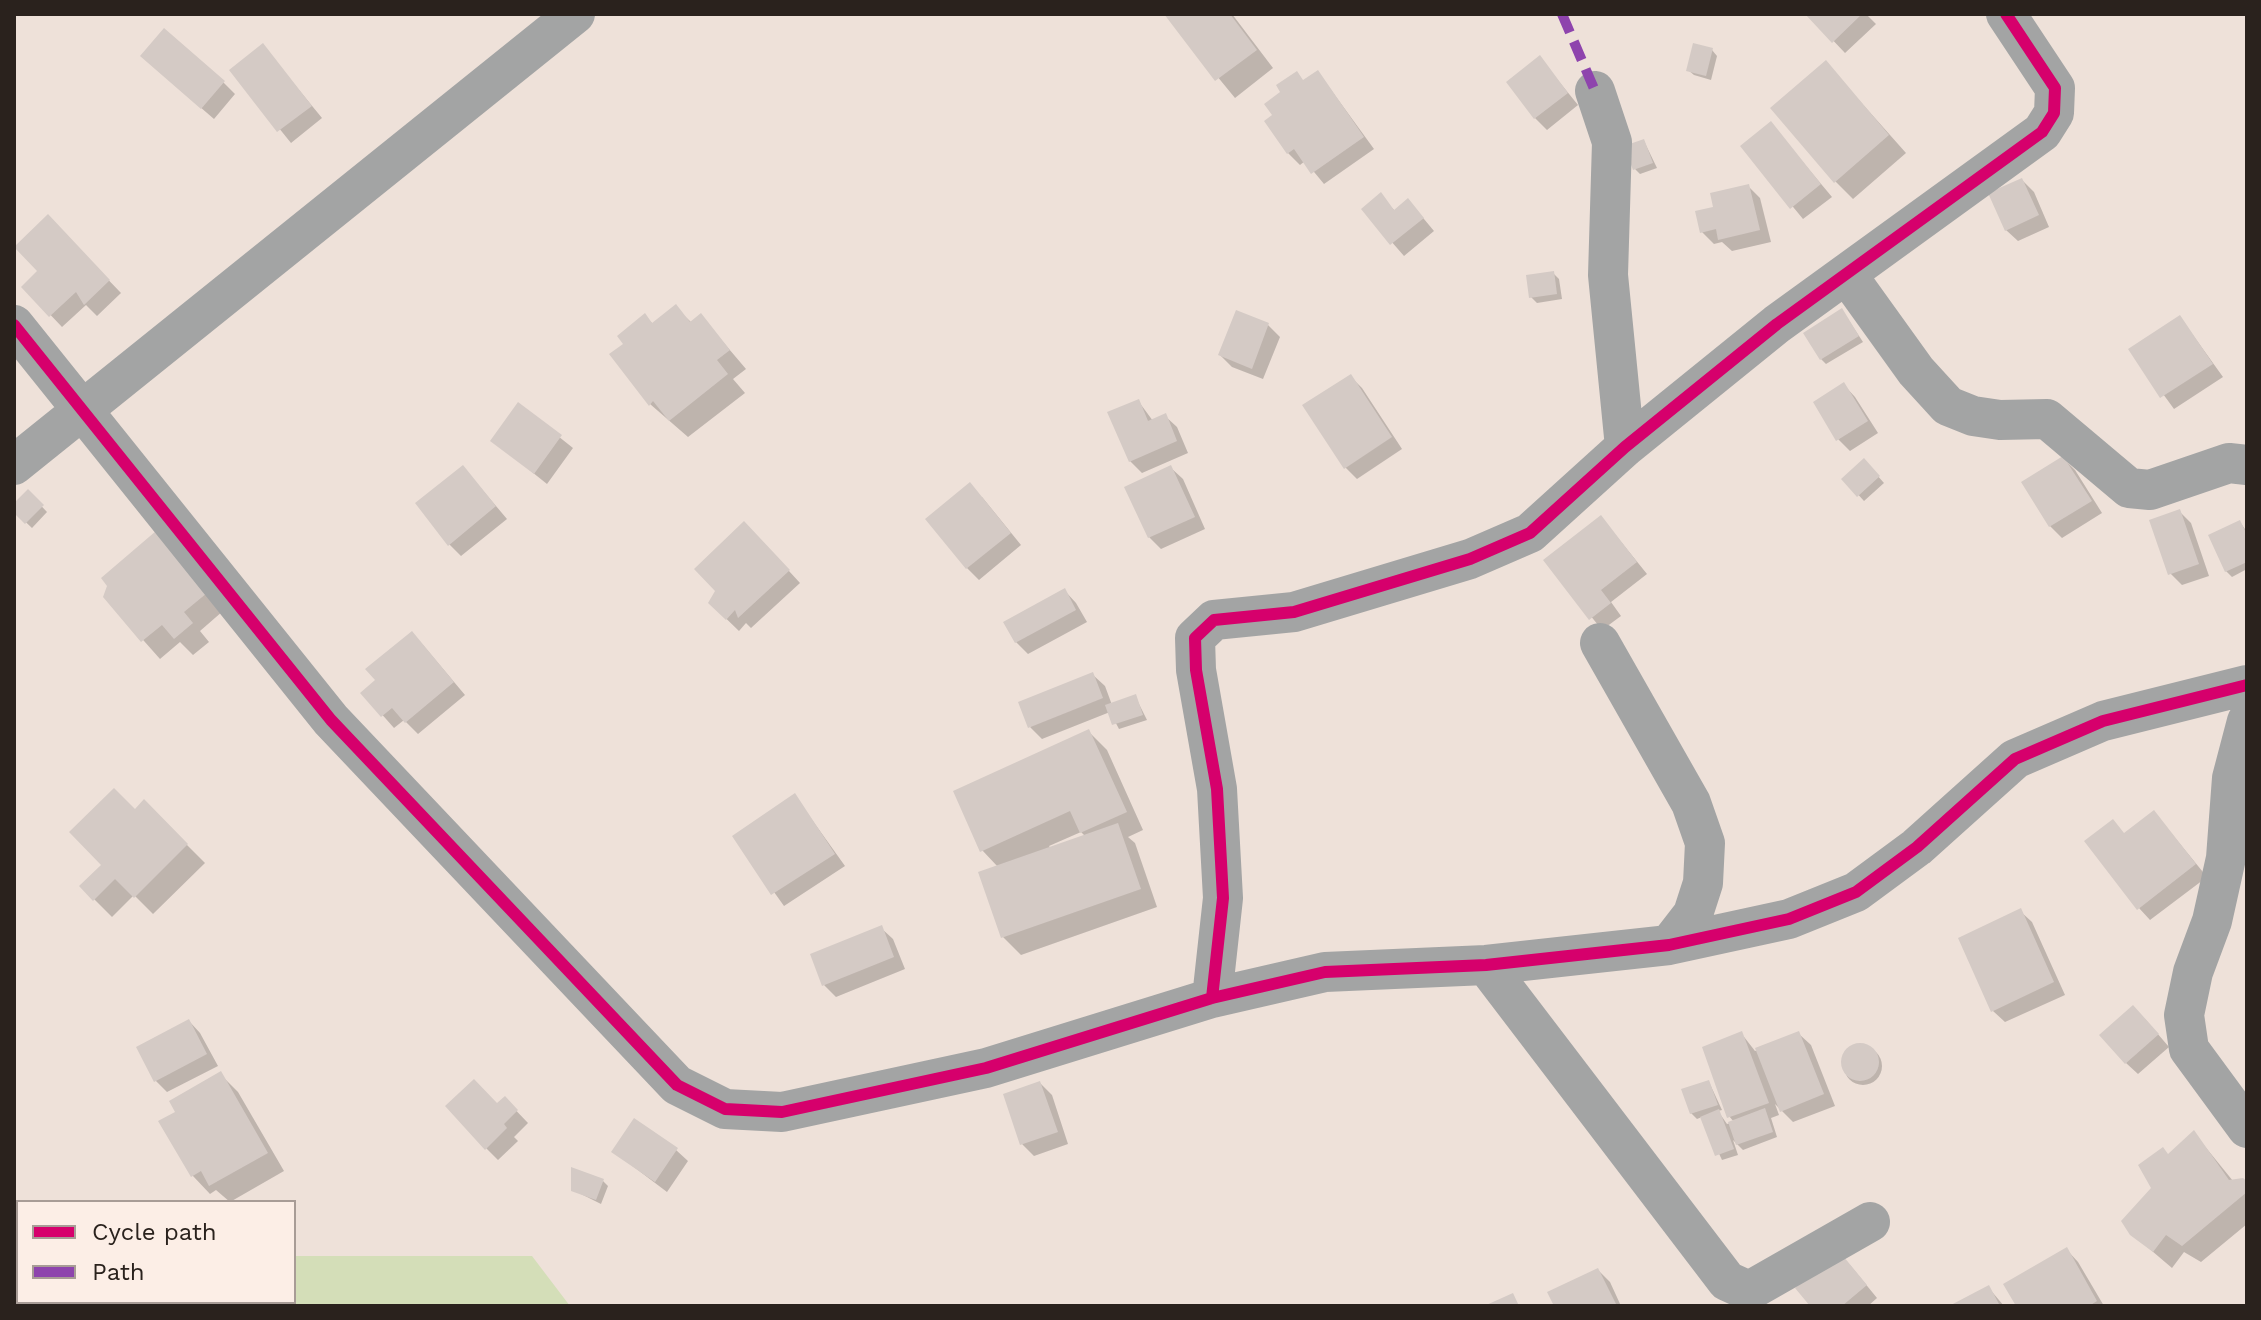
<!DOCTYPE html>
<html>
<head>
<meta charset="utf-8">
<style>
  body { margin:0 }
  #map { position:relative; width:2261px; height:1320px; overflow:hidden; background:#eee1d9; font-family:"Work Sans",sans-serif }
  canvas { display:block }
  .frame { position:absolute; inset:0; border:16px solid #2a221d; pointer-events:none }
  .legend { position:absolute; left:16px; top:1200px; width:280px; height:104px; box-sizing:border-box; background:#fceee6; border:2px solid #a89c96; margin:0; padding:10px 14px; list-style:none; font-size:24px; color:#2a221d }
  .legend li { display:flex; align-items:center; gap:16px; height:40px }
  .legend b { width:40px; border:2px solid #a89c96 }
</style>
</head>
<body>
<div id="map">
<canvas width="2261" height="1320"></canvas>
<div class="frame"></div>
<ul class="legend">
<li><b style="height:10px;background:#d6006c"></b>Cycle path</li>
<li><b style="height:10px;background:#8e44ad"></b>Path</li>
</ul>
</div>
<script>
const ctx = document.querySelector('canvas').getContext('2d');
ctx.lineJoin = 'round';
function fillPath(path, color) {
  ctx.fillStyle = color;
  ctx.fill(path, 'evenodd');
}
function toPath(rows) {
  const path = new Path2D();
  for (const r of rows) {
    if (r.length === 3) {
      path.moveTo(r[0] + r[2], r[1]);
      path.arc(r[0], r[1], r[2], 0, 2 * Math.PI);
      continue;
    }
    path.moveTo(r[0], r[1]);
    for (let i = 2; i < r.length; i += 2) path.lineTo(r[i], r[i + 1]);
  }
  return path;
}
function trace(path, color, width, dash) {
  ctx.strokeStyle = color;
  ctx.lineWidth = width;
  ctx.lineCap = dash ? 'butt' : 'round';
  ctx.setLineDash(dash || []);
  ctx.stroke(path);
}
fillPath(toPath([
  [294,1256,532,1256,570,1306,74,1306,76,1302,294,1302]
]), '#d4deb8');
fillPath(toPath([
  [1166,14,1232,14,1273,68,1235,98],
  [1808,14,1866,14,1876,24,1845,53],
  [263,46,322,118,291,143,232,70],
  [1712,50,1717,56,1711,80,1694,75,1688,70],
  [1540,58,1578,105,1547,130,1535,118],
  [1826,63,1906,153,1853,199,1835,181],
  [155,68,223,82,235,94,214,119],
  [1318,72,1374,149,1324,184,1305,161,1300,165,1288,153,1275,115,1283,93],
  [1771,124,1832,197,1803,219,1743,146],
  [1644,141,1657,168,1640,174,1635,169],
  [2022,180,2034,192,2049,227,2018,241,2006,230],
  [1748,186,1760,198,1771,242,1732,251,1722,242,1714,244,1702,232,1715,208],
  [1380,195,1395,211,1419,213,1434,231,1404,256,1363,209],
  [48,217,121,293,97,316,86,305,62,327,24,287,40,271],
  [1553,273,1559,279,1562,299,1537,303,1531,297],
  [675,307,692,323,701,316,746,369,733,379,745,393,688,437,650,404,612,355,626,344,645,316,653,324],
  [1842,310,1863,342,1826,364,1821,359],
  [2180,317,2223,377,2174,409,2131,350],
  [1268,325,1280,337,1263,379,1232,367,1220,355],
  [1350,376,1362,388,1402,449,1357,479,1345,467],
  [1844,385,1855,397,1878,433,1850,451,1838,439],
  [1139,402,1153,421,1165,416,1177,427,1188,453,1142,473,1130,461],
  [519,405,573,448,547,484,492,440],
  [2063,458,2075,470,2102,513,2062,538,2050,526],
  [1869,466,1884,483,1864,501,1844,479],
  [463,467,507,519,461,556,449,544],
  [1171,468,1183,479,1205,529,1161,549,1149,537],
  [28,492,47,512,32,528,14,511,14,506],
  [982,497,1021,545,979,580,967,568],
  [2179,511,2191,523,2209,576,2182,585,2170,573],
  [1601,517,1647,574,1611,602,1621,616,1602,630,1546,560],
  [2240,522,2247,532,2247,569,2232,577,2226,571],
  [156,534,223,611,200,631,209,642,193,655,180,642,160,659,105,597],
  [756,535,800,583,751,628,746,623,739,631,710,603],
  [1065,591,1076,603,1087,622,1028,654,1016,642],
  [423,645,465,695,418,734,404,720,394,728,363,693],
  [1093,675,1105,686,1112,705,1135,696,1147,720,1119,729,1110,712,1042,739,1030,727],
  [1089,732,1107,750,1143,830,1128,837,1135,843,1157,907,1021,955,1003,937,998,867,982,850],
  [1081,832,1085,836,1051,849,1049,846],
  [795,796,845,866,784,906,734,836],
  [144,802,205,863,153,914,134,895,112,917,81,886,103,865],
  [2154,812,2207,877,2150,920,2139,908,2126,835],
  [2020,911,2032,922,2065,995,2005,1022,1993,1011],
  [881,928,893,939,905,969,836,997,824,985],
  [2145,1019,2169,1047,2138,1074,2126,1063],
  [189,1021,200,1033,218,1066,167,1092,155,1080],
  [1741,1033,1755,1051,1799,1034,1811,1045,1835,1106,1793,1122,1775,1104,1779,1115,1771,1118,1777,1137,1743,1150,1733,1140,1738,1155,1722,1160,1702,1117,1697,1119,1691,1113,1709,1082,1722,1110,1718,1111,1727,1124,1734,1122,1729,1116],
  [1863,1066,19],
  [220,1074,238,1092,284,1171,230,1202,216,1190,210,1194,193,1176,178,1112],
  [1040,1083,1052,1095,1068,1144,1034,1156,1022,1144],
  [505,1099,528,1123,514,1137,518,1141,498,1160,486,1148,497,1106],
  [2194,1133,2233,1181,2247,1184,2247,1224,2201,1262,2184,1252,2172,1268,2132,1234,2169,1156],
  [676,1150,688,1161,667,1192,614,1152],
  [603,1181,608,1186,601,1204,573,1190],
  [2067,1250,2078,1262,2104,1306,2018,1306],
  [1850,1265,1877,1298,1868,1306,1812,1306],
  [1598,1270,1610,1282,1621,1306,1556,1306],
  [1988,1287,2004,1306,1953,1306]
]), '#0003');
fillPath(toPath([
  [1164,14,1230,14,1257,50,1215,81],
  [1805,14,1862,14,1832,43],
  [164,28,225,81,201,109,140,56],
  [263,43,312,106,277,132,229,70],
  [1693,43,1713,48,1706,76,1686,71],
  [1540,55,1568,93,1534,119,1506,82],
  [1826,60,1889,135,1834,183,1770,108],
  [1318,70,1364,137,1311,174,1294,149,1287,154,1264,121,1272,115,1264,104,1280,92,1276,85,1297,71,1303,80],
  [1771,121,1821,184,1790,209,1740,146],
  [1644,139,1653,163,1633,170,1624,146],
  [2022,178,2039,215,2005,231,1988,193],
  [1749,184,1760,230,1718,240,1716,229,1700,233,1695,211,1713,207,1710,193],
  [1381,192,1394,210,1408,198,1424,218,1390,245,1361,209],
  [48,214,110,280,84,305,76,292,49,317,21,287,37,271,14,247],
  [1554,271,1557,294,1529,298,1526,275],
  [676,304,690,322,701,313,730,350,717,360,728,374,669,421,653,401,649,406,609,354,623,344,617,336,645,313,652,323],
  [1842,308,1859,336,1820,360,1803,333],
  [1236,310,1269,323,1252,369,1218,355],
  [2180,315,2213,364,2160,398,2128,349],
  [1351,374,1392,437,1344,469,1302,405],
  [1844,382,1868,421,1836,441,1813,402],
  [1139,399,1148,421,1166,413,1177,441,1129,462,1107,412],
  [518,402,562,435,534,474,490,441],
  [2063,456,2092,501,2049,527,2021,482],
  [1864,458,1880,476,1857,497,1841,479],
  [463,465,496,506,448,546,415,503],
  [1171,465,1195,517,1148,538,1124,487],
  [970,482,1011,533,966,569,925,519],
  [28,489,44,505,25,524,14,513,14,503],
  [2180,509,2199,564,2168,575,2149,520],
  [1601,515,1637,562,1601,590,1611,603,1589,620,1543,560],
  [2240,520,2247,535,2247,562,2225,572,2208,535],
  [744,521,790,570,738,618,735,610,726,620,708,603,715,591,694,569],
  [156,531,207,593,184,612,193,623,174,639,162,625,141,642,103,597,107,586,101,578],
  [1065,588,1076,610,1015,643,1003,622],
  [412,631,454,682,405,723,392,708,381,717,360,693,375,680,365,669],
  [1093,672,1103,698,1028,728,1018,702],
  [1136,694,1143,715,1112,725,1105,705],
  [1089,729,1127,812,1080,833,1070,811,980,852,953,791],
  [114,788,135,809,144,799,188,844,134,898,115,879,93,901,79,886,101,865,69,832],
  [795,793,835,854,771,895,732,836],
  [2154,810,2196,864,2137,910,2084,841,2113,819,2124,833],
  [1118,823,1141,889,1001,938,978,872],
  [2021,908,2054,982,1991,1012,1958,938],
  [882,925,894,957,822,986,810,954],
  [2133,1005,2159,1034,2125,1064,2099,1035],
  [189,1019,207,1054,154,1082,136,1047],
  [1742,1031,1769,1103,1727,1118,1702,1047],
  [1799,1031,1824,1094,1780,1112,1755,1048],
  [1860,1062,19],
  [221,1071,268,1153,209,1186,201,1171,191,1177,158,1121,175,1112,169,1101],
  [474,1079,497,1103,505,1096,518,1110,504,1124,507,1128,485,1150,445,1106],
  [1709,1080,1718,1105,1690,1114,1681,1089],
  [1040,1081,1058,1132,1020,1145,1003,1094],
  [1765,1108,1773,1132,1736,1145,1728,1122],
  [1719,1109,1734,1149,1715,1156,1700,1117],
  [634,1118,678,1148,655,1182,611,1152],
  [2194,1130,2229,1180,2243,1178,2247,1181,2247,1192,2182,1246,2166,1235,2153,1252,2130,1235,2121,1221,2151,1188,2138,1165,2163,1147,2168,1154],
  [571,1167,604,1179,596,1200,571,1191],
  [2067,1247,2097,1301,2089,1306,2016,1306,2003,1284],
  [1839,1251,1867,1285,1842,1306,1810,1306,1795,1288],
  [1598,1268,1617,1306,1554,1306,1547,1292],
  [1989,1285,2000,1306,1949,1306],
  [1513,1293,1519,1306,1484,1306]
]), '#d4cac5');
trace(toPath([
  [1595,91,1612,142,1608,275,1625,447],
  [1847,275,1916,371,1948,406,1973,416,2000,420,2047,419,2129,488,2150,490,2229,463,2247,465],
  [14,325,331,720,677,1085,725,1109,782,1112,986,1068,1212,998,1325,972,1486,965,1669,945,1789,919,1856,892,1917,847,2015,759,2103,721,2247,685],
  [14,465,575,14],
  [1600,643,1691,803,1705,843,1703,883,1693,914,1669,945],
  [2247,721,2232,778,2226,858,2212,921,2193,972,2184,1015,2189,1049,2247,1128],
  [1486,965,1727,1281,1749,1291,1870,1222],
  [1212,998,1223,898,1217,789,1196,670,1195,638,1214,620,1294,612,1470,559,1530,533,1625,447,1777,324,2042,132,2054,113,2055,88,2006,14]
]), '#a3a4a4', 40);
trace(toPath([
  [1562,14,1595,91]
]), '#8e44ad', 10, [20, 10]);
trace(toPath([
  [14,325,331,720,677,1085,725,1109,782,1112,986,1068,1212,998,1325,972,1486,965,1669,945,1789,919,1856,892,1917,847,2015,759,2103,721,2247,685],
  [1212,998,1223,898,1217,789,1196,670,1195,638,1214,620,1294,612,1470,559,1530,533,1625,447,1777,324,2042,132,2054,113,2055,88,2006,14]
]), '#d6006c', 12);
</script>
</body>
</html>
